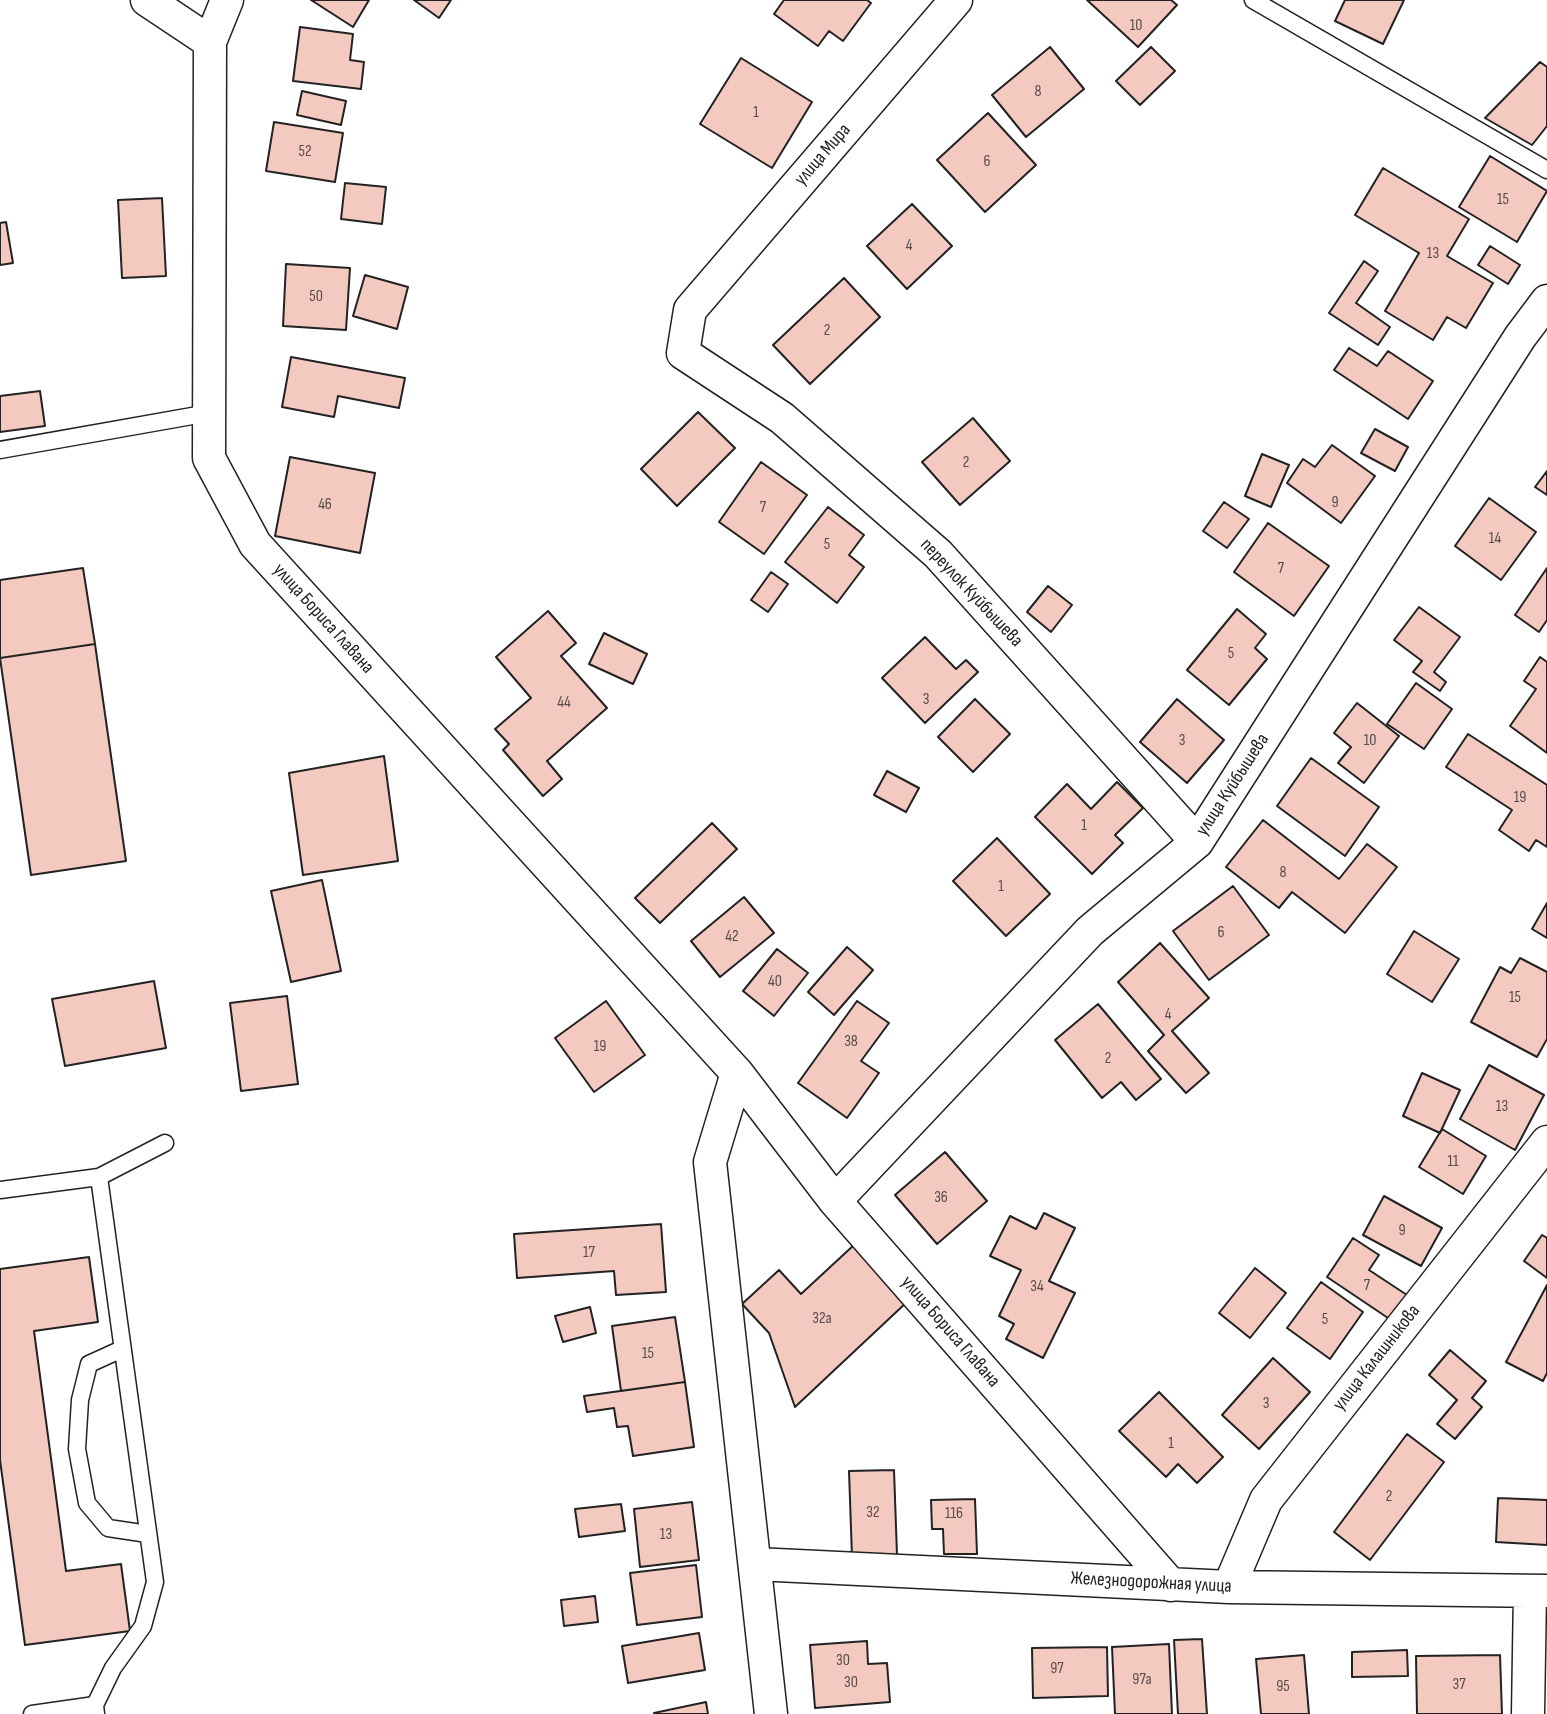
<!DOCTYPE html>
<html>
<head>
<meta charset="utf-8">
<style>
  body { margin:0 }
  canvas { display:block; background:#fff }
</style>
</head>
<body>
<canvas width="1547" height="1714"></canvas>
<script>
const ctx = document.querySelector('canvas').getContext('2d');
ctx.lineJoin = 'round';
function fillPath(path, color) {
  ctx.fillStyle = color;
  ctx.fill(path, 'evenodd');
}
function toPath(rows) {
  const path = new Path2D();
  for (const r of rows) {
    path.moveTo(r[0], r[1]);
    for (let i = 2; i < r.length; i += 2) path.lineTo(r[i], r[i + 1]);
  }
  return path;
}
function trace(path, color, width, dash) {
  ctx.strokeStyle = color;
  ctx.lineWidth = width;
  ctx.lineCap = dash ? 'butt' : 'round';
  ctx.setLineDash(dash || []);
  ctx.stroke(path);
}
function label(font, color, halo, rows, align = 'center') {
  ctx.font = font + ' "Sofia Sans Condensed",sans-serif';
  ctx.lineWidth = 5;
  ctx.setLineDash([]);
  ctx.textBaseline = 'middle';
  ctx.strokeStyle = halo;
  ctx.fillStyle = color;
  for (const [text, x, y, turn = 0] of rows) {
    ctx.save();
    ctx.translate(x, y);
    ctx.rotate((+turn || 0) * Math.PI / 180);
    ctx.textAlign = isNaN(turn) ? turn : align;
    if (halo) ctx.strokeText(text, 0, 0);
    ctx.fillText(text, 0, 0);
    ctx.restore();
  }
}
const building = toPath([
  [311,0,369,0,353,27,311,0],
  [414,0,451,0,439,18,414,0],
  [784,0,867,0,871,3,843,41,829,31,818,46,774,14,784,0],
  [1087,0,1171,0,1177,5,1138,47,1087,0],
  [1345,0,1404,0,1383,44,1335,21,1345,0],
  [300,27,353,34,350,60,364,62,361,89,293,81,300,27],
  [1050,47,1084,89,1026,137,992,95,1050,47],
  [1151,47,1175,71,1140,105,1116,81,1151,47],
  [741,58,812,102,772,168,700,124,741,58],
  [1540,62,1547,67,1547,126,1532,145,1485,118,1540,62],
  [302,91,346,101,341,125,297,115,302,91],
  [988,113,1036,165,985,212,937,160,988,113],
  [274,122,343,133,335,182,266,171,274,122],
  [1490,156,1547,191,1517,242,1459,207,1490,156],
  [1383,168,1469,219,1447,256,1493,283,1466,328,1447,317,1433,340,1385,311,1419,253,1355,215,1383,168],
  [345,183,386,187,382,224,341,219,345,183],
  [162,198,166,276,122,278,118,200,162,198],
  [912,204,952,246,907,289,867,246,912,204],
  [6,222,13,263,0,265,0,223,6,222],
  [1490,246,1520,265,1508,284,1478,265,1490,246],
  [1364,261,1378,271,1356,303,1390,327,1378,345,1329,313,1364,261],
  [286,264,350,268,346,330,283,326,286,264],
  [365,275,408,287,397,329,353,316,365,275],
  [844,278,880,317,810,384,773,345,844,278],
  [1349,348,1377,366,1388,351,1433,381,1408,419,1334,370,1349,348],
  [291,357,405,378,399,408,338,396,334,417,282,407,291,357],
  [40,391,45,426,0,432,0,396,40,391],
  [698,412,735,448,677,506,641,469,698,412],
  [973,418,1010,461,960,505,922,462,973,418],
  [1375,429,1408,447,1395,471,1361,453,1375,429],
  [1332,445,1375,476,1341,523,1287,483,1303,459,1315,467,1332,445],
  [1262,454,1289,465,1271,507,1245,496,1262,454],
  [290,457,375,473,360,553,275,536,290,457],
  [761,462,807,495,764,554,719,522,761,462],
  [1547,471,1547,495,1535,487,1547,471],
  [1489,498,1536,532,1501,580,1455,546,1489,498],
  [1224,502,1249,519,1227,548,1203,531,1224,502],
  [828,507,864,535,849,555,864,567,837,603,785,562,828,507],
  [1268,523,1329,566,1294,616,1234,572,1268,523],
  [83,568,95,644,0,658,0,580,83,568],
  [1547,568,1547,620,1539,632,1515,615,1547,568],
  [771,572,788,584,768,612,751,600,771,572],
  [1048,586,1072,605,1051,632,1027,612,1048,586],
  [1419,607,1460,637,1434,672,1446,682,1440,691,1413,672,1422,661,1394,640,1419,607],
  [1237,609,1266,634,1255,648,1267,659,1229,705,1187,670,1237,609],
  [548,611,576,643,561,656,607,708,547,761,562,779,543,796,503,750,509,744,495,729,531,698,496,657,548,611],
  [604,633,647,654,633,684,589,664,604,633],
  [925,637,956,669,966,660,978,672,925,723,882,678,925,637],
  [95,644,126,861,31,875,0,658,95,644],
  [1540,657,1547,662,1547,753,1510,726,1536,689,1524,681,1540,657],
  [1416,683,1452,709,1424,749,1387,724,1416,683],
  [975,699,1010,734,973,772,938,737,975,699],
  [1177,699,1224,740,1187,783,1140,742,1177,699],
  [1357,703,1399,736,1364,783,1338,763,1351,747,1334,733,1357,703],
  [1468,734,1547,785,1547,847,1536,840,1529,851,1499,830,1512,810,1446,767,1468,734],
  [384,756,398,861,303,875,289,773,384,756],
  [1311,758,1379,807,1345,856,1277,806,1311,758],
  [887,771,919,788,906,812,874,795,887,771],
  [1117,782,1143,808,1115,835,1123,843,1092,874,1035,817,1067,784,1091,809,1117,782],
  [1263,820,1339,879,1367,844,1397,867,1345,933,1292,892,1279,908,1226,867,1263,820],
  [712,823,737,849,660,923,635,898,712,823],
  [997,838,1050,894,1006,936,953,881,997,838],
  [322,880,341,971,291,982,271,891,322,880],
  [1233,886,1269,935,1209,980,1173,931,1233,886],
  [744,897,774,933,720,977,691,941,744,897],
  [1547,903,1547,938,1532,929,1547,903],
  [1414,931,1459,959,1432,1002,1387,974,1414,931],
  [1160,943,1209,998,1172,1031,1209,1073,1186,1093,1148,1051,1164,1035,1118,982,1160,943],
  [847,947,873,970,834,1015,808,992,847,947],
  [777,949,808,973,774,1016,743,991,777,949],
  [1520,958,1547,972,1547,1039,1537,1057,1471,1022,1500,967,1511,973,1520,958],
  [154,981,166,1048,65,1066,52,999,154,981],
  [287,996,298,1084,241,1091,230,1003,287,996],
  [606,1001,645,1055,594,1092,555,1038,606,1001],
  [857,1001,889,1023,861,1061,879,1073,847,1118,798,1083,857,1001],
  [1098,1004,1161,1079,1136,1100,1121,1082,1102,1098,1055,1040,1098,1004],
  [1489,1065,1544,1095,1515,1150,1460,1119,1489,1065],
  [1422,1073,1460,1090,1440,1133,1403,1116,1422,1073],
  [1442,1129,1486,1156,1463,1194,1419,1167,1442,1129],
  [945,1152,987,1201,937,1244,895,1195,945,1152],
  [1384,1196,1442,1228,1421,1266,1363,1235,1384,1196],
  [1044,1213,1075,1228,1049,1281,1075,1293,1043,1358,1006,1339,1014,1324,999,1316,1021,1270,990,1256,1010,1216,1036,1229,1044,1213],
  [661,1224,666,1292,616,1295,614,1271,517,1278,514,1234,661,1224],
  [1542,1235,1547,1238,1547,1278,1524,1261,1542,1235],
  [1353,1238,1379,1255,1369,1270,1407,1295,1391,1320,1327,1277,1353,1238],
  [855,1244,908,1301,795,1407,769,1333,742,1304,779,1270,801,1294,855,1244],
  [89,1257,98,1322,34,1331,66,1571,121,1564,130,1631,25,1645,0,1460,0,1269,89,1257],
  [1255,1268,1286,1293,1250,1338,1219,1313,1255,1268],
  [1321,1282,1363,1312,1330,1359,1287,1328,1321,1282],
  [1547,1285,1547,1373,1543,1381,1506,1362,1547,1285],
  [590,1307,596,1333,563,1342,555,1316,590,1307],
  [675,1317,685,1382,621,1391,612,1326,675,1317],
  [1450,1350,1486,1381,1472,1398,1482,1407,1455,1439,1437,1424,1457,1400,1429,1375,1450,1350],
  [1273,1358,1310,1392,1259,1449,1222,1415,1273,1358],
  [685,1382,694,1447,633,1456,628,1426,617,1427,614,1408,587,1412,584,1396,685,1382],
  [1159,1392,1223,1457,1197,1483,1178,1464,1166,1477,1119,1431,1159,1392],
  [1407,1434,1444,1462,1370,1560,1334,1532,1407,1434],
  [894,1470,897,1555,852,1557,849,1471,894,1470],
  [1498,1498,1547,1500,1547,1545,1496,1542,1498,1498],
  [975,1499,977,1554,944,1554,943,1529,932,1529,931,1500,975,1499],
  [692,1502,699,1560,640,1567,634,1509,692,1502],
  [621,1504,625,1531,579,1537,575,1509,621,1504],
  [696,1565,702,1617,637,1625,630,1573,696,1565],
  [595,1596,598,1622,564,1626,561,1600,595,1596],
  [699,1633,705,1670,628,1683,622,1646,699,1633],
  [1202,1639,1207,1714,1178,1714,1174,1640,1202,1639],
  [867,1641,868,1664,887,1663,890,1702,815,1708,810,1645,867,1641],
  [1169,1644,1172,1714,1115,1714,1112,1647,1169,1644],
  [1107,1647,1108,1696,1033,1698,1032,1648,1107,1647],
  [1407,1650,1408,1676,1352,1677,1352,1652,1407,1650],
  [1304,1655,1309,1714,1261,1714,1256,1659,1304,1655],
  [1500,1655,1502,1714,1417,1714,1416,1656,1500,1655],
  [706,1702,708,1714,655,1714,654,1713,706,1702]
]);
fillPath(building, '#f3c9c0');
trace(building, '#222', 2);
const service = toPath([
  [1253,0,1547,170],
  [0,450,209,413],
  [0,1190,99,1177],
  [122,1349,89,1364,80,1400,77,1449,87,1503,108,1528,148,1534],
  [95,1705,113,1668,143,1626,155,1582,99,1177,165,1143],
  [32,1714,95,1705,96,1714]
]);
const minor = toPath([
  [147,0,210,42],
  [227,0,210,42,209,458,255,544,737,1073,835,1201,1171,1585],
  [956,0,690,310,683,353,782,418,938,554,1197,842],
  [737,1073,710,1162,771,1714],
  [835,1201,1090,931,1197,842,1520,337,1547,301],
  [756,1564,1229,1587,1547,1591],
  [1229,1587,1266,1500,1547,1142],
  [1528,1714,1530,1591]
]);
trace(service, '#222', 19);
trace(minor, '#222', 35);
trace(service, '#fff', 16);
trace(minor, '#fff', 32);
label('16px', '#564c4a', null, [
  ["10",1136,26],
  ["8",1038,92],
  ["1",756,113],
  ["52",305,152],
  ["6",987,162],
  ["15",1503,200],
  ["4",909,246],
  ["13",1433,254],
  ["50",316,297],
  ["2",827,331],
  ["2",966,463],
  ["9",1335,503],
  ["46",325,505],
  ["7",763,508],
  ["14",1495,539],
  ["5",827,545],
  ["7",1281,569],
  ["5",1231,654],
  ["3",926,700],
  ["44",564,703],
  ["3",1182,741],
  ["10",1370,741],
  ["19",1520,798],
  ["1",1084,826],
  ["8",1283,873],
  ["1",1001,887],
  ["6",1221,933],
  ["42",732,937],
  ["40",775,982],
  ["15",1515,998],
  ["4",1168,1015],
  ["38",851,1042],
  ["19",600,1047],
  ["2",1108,1059],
  ["13",1502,1107],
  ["11",1453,1162],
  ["36",941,1198],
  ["9",1402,1231],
  ["17",589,1253],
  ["7",1367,1286],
  ["34",1037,1287],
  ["32а",822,1319],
  ["5",1325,1320],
  ["15",648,1354],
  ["3",1266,1404],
  ["1",1171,1444],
  ["2",1389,1497],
  ["32",873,1513],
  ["116",954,1514],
  ["13",666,1535],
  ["30",843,1661],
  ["97",1057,1669],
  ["97а",1142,1680],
  ["30",851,1683],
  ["37",1459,1685],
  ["95",1283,1687]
]);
label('19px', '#222', '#fff', [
  ["улица Мира",823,155,-49],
  ["переулок Куйбышева",971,593,47],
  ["улица Бориса Главана",323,619,48],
  ["улица Куйбышева",1233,785,-57],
  ["улица Бориса Главана",950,1332,49],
  ["улица Калашникова",1377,1358,-52],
  ["Железнодорожная улица",1151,1583,3]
]);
</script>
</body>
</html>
